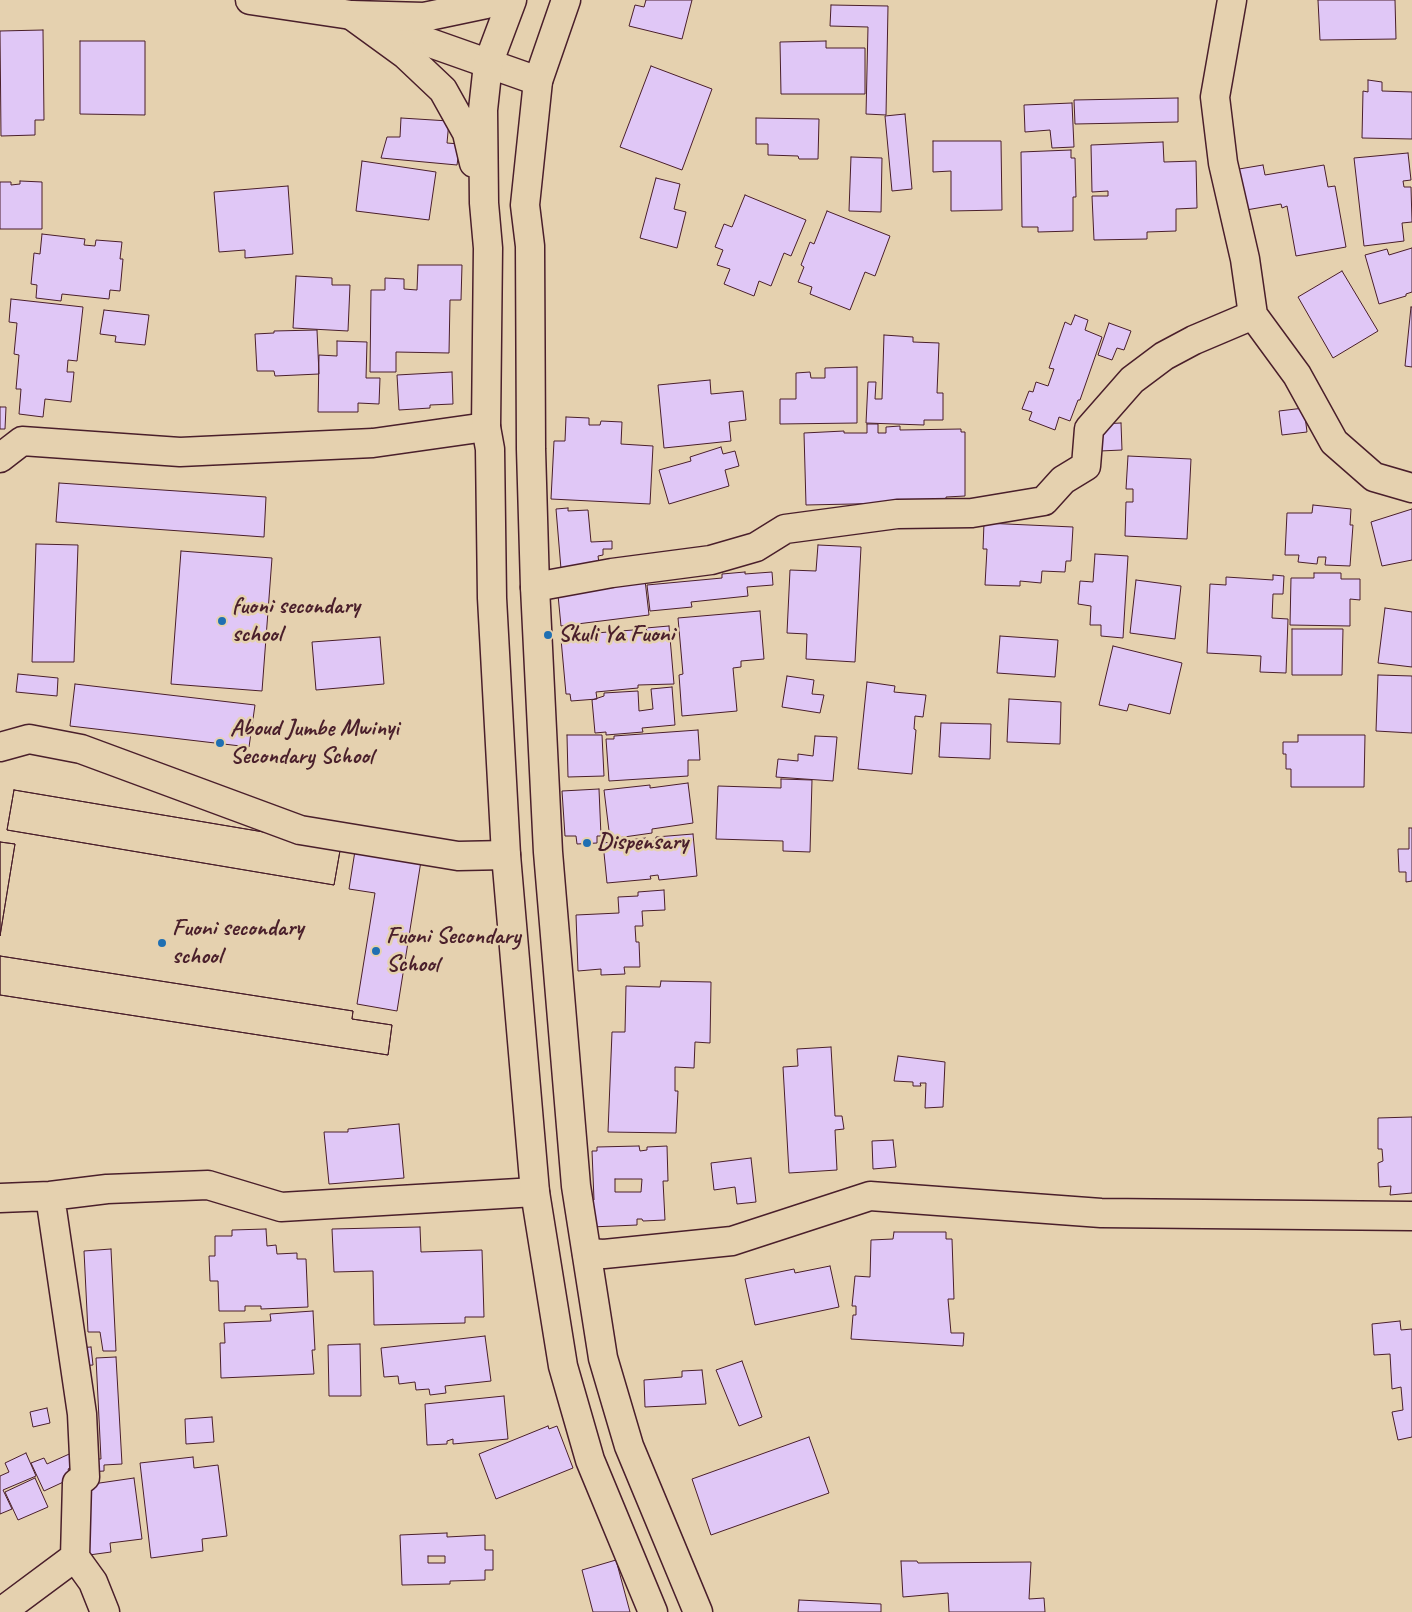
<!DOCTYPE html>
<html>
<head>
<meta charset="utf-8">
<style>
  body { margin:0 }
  canvas { display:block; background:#e5d1af }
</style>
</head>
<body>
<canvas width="1412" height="1612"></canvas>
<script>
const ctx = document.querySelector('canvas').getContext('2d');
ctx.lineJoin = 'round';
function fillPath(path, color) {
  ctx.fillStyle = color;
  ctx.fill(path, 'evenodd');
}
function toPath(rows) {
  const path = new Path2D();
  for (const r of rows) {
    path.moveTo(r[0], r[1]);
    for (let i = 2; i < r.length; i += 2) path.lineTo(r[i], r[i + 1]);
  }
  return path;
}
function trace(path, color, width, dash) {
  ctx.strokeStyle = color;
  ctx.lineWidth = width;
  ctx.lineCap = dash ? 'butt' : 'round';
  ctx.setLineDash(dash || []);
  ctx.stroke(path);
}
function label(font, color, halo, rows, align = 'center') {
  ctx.font = font + ' Caveat,sans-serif';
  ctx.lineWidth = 5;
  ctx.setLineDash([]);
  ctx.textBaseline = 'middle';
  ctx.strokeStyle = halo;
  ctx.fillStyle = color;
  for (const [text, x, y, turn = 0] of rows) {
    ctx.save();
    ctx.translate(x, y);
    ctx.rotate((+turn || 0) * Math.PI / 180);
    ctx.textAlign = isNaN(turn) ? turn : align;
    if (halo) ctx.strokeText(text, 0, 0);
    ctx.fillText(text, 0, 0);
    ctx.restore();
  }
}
const building = toPath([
  [646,0,692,0,682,39,629,26,635,5,644,7,646,0],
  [1318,0,1395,0,1396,39,1320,40,1318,0],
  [831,5,888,6,886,115,866,114,868,27,830,26,831,5],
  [43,30,44,120,35,120,35,135,1,136,0,31,43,30],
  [80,41,145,41,145,115,80,114,80,41],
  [826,41,826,48,865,48,865,94,781,94,780,42,826,41],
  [651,66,712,89,682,170,620,147,651,66],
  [1368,80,1382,82,1382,91,1412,92,1412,139,1362,138,1363,91,1368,92,1368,80],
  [1178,98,1178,122,1075,124,1074,100,1178,98],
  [1072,103,1074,147,1052,148,1050,130,1025,132,1024,105,1072,103],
  [905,114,912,189,892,191,885,116,905,114],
  [401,118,449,121,447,143,460,144,457,165,381,158,387,137,400,137,401,118],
  [756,118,819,119,818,159,799,159,798,156,768,155,768,144,756,144,756,118],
  [933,141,1001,141,1002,210,951,211,951,171,933,172,933,141],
  [1163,142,1164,162,1196,161,1197,208,1176,209,1176,231,1147,232,1147,239,1094,240,1092,196,1108,196,1108,191,1092,192,1091,145,1163,142],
  [1071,150,1071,158,1075,158,1076,197,1073,197,1073,231,1038,232,1038,227,1022,227,1021,152,1071,150],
  [1408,153,1411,180,1403,181,1404,187,1411,187,1412,222,1402,223,1404,241,1364,246,1354,158,1408,153],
  [851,157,882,158,881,212,849,211,851,157],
  [362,161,436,172,429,220,356,211,362,161],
  [1263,165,1265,175,1324,165,1328,187,1335,186,1346,247,1296,256,1287,206,1282,208,1281,204,1246,210,1239,169,1263,165],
  [656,178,680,184,674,209,686,212,677,248,640,238,656,178],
  [20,181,42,182,42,229,0,229,0,182,11,182,11,185,20,184,20,181],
  [288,186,293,254,245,258,245,250,219,252,214,192,288,186],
  [745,195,806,220,791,256,784,253,771,286,759,281,754,296,724,284,730,269,717,265,723,250,715,247,724,224,732,227,745,195],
  [827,211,890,236,875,276,865,272,850,310,810,294,812,287,798,282,804,267,801,265,810,242,814,244,827,211],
  [42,234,85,239,84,245,95,246,96,240,122,242,120,259,123,259,120,291,110,290,109,299,62,294,61,301,36,298,37,285,31,284,34,253,40,254,42,234],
  [1412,248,1412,292,1406,294,1406,296,1379,304,1365,255,1387,249,1389,255,1412,248],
  [418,265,462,265,461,300,450,300,449,353,396,352,396,372,370,372,371,290,385,290,385,278,404,279,404,289,417,290,418,265],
  [1342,271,1378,331,1333,358,1298,297,1342,271],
  [296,276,332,278,332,285,350,285,348,331,293,328,296,276],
  [11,299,83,307,77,361,68,360,67,372,74,372,71,402,45,399,43,417,19,414,21,389,16,389,19,355,14,354,17,323,9,322,11,299],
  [1411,307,1412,307,1412,367,1405,366,1411,307],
  [104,310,149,315,145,345,115,342,116,336,100,334,104,310],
  [1075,315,1088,320,1085,330,1102,337,1080,400,1078,400,1070,421,1059,417,1055,430,1029,420,1032,412,1022,409,1029,391,1033,392,1036,382,1048,386,1054,369,1049,368,1065,322,1071,325,1075,315],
  [1109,323,1131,331,1124,350,1117,348,1112,360,1098,355,1109,323],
  [317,330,319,374,275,376,274,371,257,371,255,334,274,333,274,331,317,330],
  [884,335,913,337,913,342,939,343,937,393,943,393,943,420,924,420,924,425,866,423,868,382,876,382,875,399,882,399,884,335],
  [337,341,367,342,366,378,380,378,379,404,358,403,358,412,318,412,319,355,337,356,337,341],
  [857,367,857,423,780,424,780,399,796,399,796,373,810,372,811,378,825,378,825,368,857,367],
  [452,372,453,404,430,405,430,408,399,410,397,375,452,372],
  [710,380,711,394,743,391,746,420,729,422,731,441,664,448,658,385,710,380],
  [0,407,6,407,5,429,0,429,0,407],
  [1304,408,1307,432,1282,435,1279,411,1304,408],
  [566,417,589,418,589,425,600,425,601,421,622,422,621,444,653,446,650,504,551,499,554,441,565,441,566,417],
  [1121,423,1122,450,1100,451,1100,424,1121,423],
  [867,424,878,424,878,433,886,433,886,427,900,426,900,430,961,429,961,432,965,432,965,496,946,497,946,502,806,505,804,433,844,431,844,433,867,433,867,424],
  [721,447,723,454,735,451,739,466,725,470,729,486,669,504,659,470,691,461,690,457,721,447],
  [1128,456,1191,459,1187,539,1125,536,1126,502,1133,502,1133,489,1126,489,1128,456],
  [59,483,266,497,264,537,56,522,59,483],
  [1313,505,1351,509,1350,525,1353,525,1350,566,1325,565,1326,557,1318,557,1317,564,1298,562,1299,555,1285,555,1287,513,1312,513,1313,505],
  [568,508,568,511,588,510,591,542,612,541,612,549,603,549,603,555,598,556,599,563,561,569,556,509,568,508],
  [1412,509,1412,560,1382,566,1371,522,1412,509],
  [984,523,1073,527,1071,561,1066,561,1065,572,1042,571,1041,583,1020,581,1020,586,985,585,987,549,983,549,984,523],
  [36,544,78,545,74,662,32,662,36,544],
  [818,545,861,547,855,662,806,659,807,634,787,633,790,570,816,571,818,545],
  [181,551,272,558,262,691,171,684,181,551],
  [1095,554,1128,556,1123,638,1101,636,1101,625,1090,625,1091,606,1078,604,1080,581,1093,582,1095,554],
  [745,572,745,574,772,572,773,585,747,587,748,596,691,602,692,607,650,611,647,585,722,578,722,574,745,572],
  [1314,573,1341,573,1341,579,1360,579,1360,600,1350,599,1350,626,1290,625,1291,578,1314,578,1314,573],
  [1273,575,1284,576,1283,594,1273,594,1272,618,1288,619,1286,673,1260,672,1261,656,1207,653,1210,584,1226,585,1226,577,1273,580,1273,575],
  [645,580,649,615,561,626,558,595,645,580],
  [1136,580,1181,586,1175,639,1130,633,1136,580],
  [1385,608,1412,612,1412,667,1378,663,1385,608],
  [760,611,764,659,741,661,741,667,733,668,737,711,682,716,679,675,683,674,678,618,760,611],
  [669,626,674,684,638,685,638,688,596,692,597,699,571,701,570,694,566,694,561,639,571,637,571,635,633,630,633,633,647,631,646,628,669,626],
  [1292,629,1343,629,1342,675,1292,675,1292,629],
  [1000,636,1058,640,1055,677,997,673,1000,636],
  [380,637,384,684,316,690,312,642,380,637],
  [1113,646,1182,663,1170,714,1129,704,1127,711,1099,705,1113,646],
  [18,674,58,678,57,696,16,692,18,674],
  [1378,675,1412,676,1412,733,1376,731,1378,675],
  [787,676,814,680,812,694,824,695,820,713,782,707,787,676],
  [867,682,895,686,894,692,926,695,923,717,915,716,914,729,916,730,912,774,858,769,867,682],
  [75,684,255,705,249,747,70,726,75,684],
  [672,687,675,725,642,728,643,732,606,735,606,732,595,733,592,700,604,696,604,693,638,691,639,711,653,709,651,689,672,687],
  [1009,699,1061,702,1060,744,1007,742,1009,699],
  [941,723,991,724,990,759,939,757,941,723],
  [698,730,700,760,688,760,688,776,609,781,606,739,614,739,614,736,698,730],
  [567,735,602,735,604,776,568,777,567,735],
  [1298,735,1365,735,1364,787,1291,787,1291,769,1286,769,1286,754,1283,754,1283,742,1298,742,1298,735],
  [815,736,837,737,833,781,776,777,778,759,798,761,798,754,813,756,815,736],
  [781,779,812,780,810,852,783,851,783,841,716,839,718,786,781,788,781,779],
  [688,783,693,823,652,829,652,833,610,839,604,790,650,785,650,788,688,783],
  [599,789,601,836,597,836,597,843,577,844,576,836,565,836,562,791,599,789],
  [14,790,341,845,334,885,7,830,14,790],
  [14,790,341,845,334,885,7,830,14,790],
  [1409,828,1412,828,1412,881,1406,882,1406,872,1399,872,1398,849,1409,849,1409,828],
  [693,834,697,876,659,880,658,875,650,876,651,879,607,883,603,843,646,838,646,842,656,841,656,837,693,834],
  [0,842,15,844,0,936,0,842],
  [0,842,15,844,0,936,0,842],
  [355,851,421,861,397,1011,357,1004,375,893,349,889,355,851],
  [664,890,665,910,642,911,643,926,635,926,636,942,639,942,640,967,624,967,625,974,601,975,601,969,578,971,576,915,619,913,618,897,638,896,638,892,664,890],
  [0,956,353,1011,352,1019,392,1025,388,1055,0,995,0,956],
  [0,956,353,1011,352,1019,392,1025,388,1055,0,995,0,956],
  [661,981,711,982,710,1043,695,1042,694,1068,675,1067,675,1091,678,1091,676,1133,608,1132,612,1032,625,1032,626,986,660,987,661,981],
  [831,1047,835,1116,842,1116,844,1129,835,1130,837,1170,789,1173,783,1067,798,1066,797,1049,831,1047],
  [898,1056,945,1062,943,1107,925,1108,926,1083,920,1083,921,1086,913,1086,913,1082,894,1081,898,1056],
  [1412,1117,1412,1193,1390,1195,1391,1186,1379,1187,1378,1163,1383,1161,1382,1149,1378,1149,1378,1118,1412,1117],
  [399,1124,404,1178,329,1184,324,1132,348,1132,348,1129,399,1124],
  [893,1140,896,1167,873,1169,872,1141,893,1140],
  [639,1146,640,1151,647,1150,647,1147,667,1146,668,1181,663,1181,665,1220,643,1221,642,1219,637,1219,637,1225,591,1227,590,1201,594,1200,592,1151,597,1151,597,1147,639,1146],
  [615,1179,642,1179,641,1192,615,1192,615,1179],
  [751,1158,756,1202,737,1204,735,1187,714,1190,711,1163,751,1158],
  [420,1227,421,1252,482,1250,484,1317,465,1317,465,1323,374,1325,373,1271,334,1272,332,1229,420,1227],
  [266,1229,267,1246,276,1245,277,1254,297,1253,297,1259,306,1259,308,1307,261,1309,261,1306,245,1306,245,1311,219,1311,218,1281,210,1281,209,1256,215,1256,215,1236,232,1236,232,1230,266,1229],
  [894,1232,946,1232,946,1239,952,1239,954,1299,948,1299,951,1333,964,1333,963,1346,851,1339,853,1315,856,1315,856,1306,852,1306,855,1276,870,1277,871,1240,893,1239,894,1232],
  [111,1249,116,1351,103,1351,100,1332,88,1332,84,1251,111,1249],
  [830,1266,839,1307,755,1325,745,1279,794,1269,795,1273,830,1266],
  [313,1311,315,1350,312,1350,314,1374,221,1378,220,1343,225,1343,224,1323,271,1321,270,1314,313,1311],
  [1400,1321,1401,1330,1412,1329,1412,1437,1398,1440,1392,1412,1403,1410,1401,1387,1392,1389,1390,1354,1374,1355,1372,1324,1400,1321],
  [485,1336,491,1381,445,1386,446,1393,430,1395,429,1389,416,1390,415,1382,399,1384,398,1376,384,1377,381,1348,485,1336],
  [360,1344,361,1396,329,1396,328,1345,360,1344],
  [91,1347,93,1365,78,1366,77,1348,91,1347],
  [116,1357,122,1464,104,1465,104,1471,88,1472,88,1459,101,1459,96,1358,116,1357],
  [742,1361,762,1417,739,1426,716,1370,742,1361],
  [702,1370,706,1404,645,1407,644,1380,682,1377,682,1371,702,1370],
  [504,1396,508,1439,453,1444,453,1439,447,1441,447,1444,427,1445,425,1404,504,1396],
  [47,1408,50,1423,33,1427,30,1412,47,1408],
  [212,1417,214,1442,186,1444,185,1419,212,1417],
  [548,1426,549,1429,557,1426,573,1468,496,1499,479,1454,548,1426],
  [809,1437,829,1493,711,1535,692,1479,809,1437],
  [76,1451,81,1463,68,1469,72,1478,44,1491,31,1463,44,1458,47,1464,76,1451],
  [26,1453,36,1476,3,1490,12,1509,0,1514,0,1476,9,1472,5,1463,26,1453],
  [193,1457,194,1468,218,1465,227,1536,202,1539,203,1551,151,1558,140,1463,193,1457],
  [35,1478,48,1507,18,1520,5,1492,35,1478],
  [134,1478,142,1539,110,1543,111,1552,89,1555,79,1486,134,1478],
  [447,1533,447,1537,485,1535,485,1550,493,1550,493,1570,485,1570,485,1580,450,1581,450,1584,402,1585,400,1535,447,1533],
  [428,1556,445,1556,445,1563,428,1563,428,1556],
  [616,1560,630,1612,593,1612,582,1570,616,1560],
  [901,1561,917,1561,918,1563,1031,1562,1029,1599,1044,1598,1045,1612,949,1612,948,1593,903,1597,901,1561],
  [799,1600,881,1604,881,1612,798,1612,799,1600]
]);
fillPath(building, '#e0c7f6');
trace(building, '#4a1f2b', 1);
const minor = toPath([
  [250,0,351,15,538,81],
  [1232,0,1215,97,1223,163,1245,259,1253,315,1297,375,1334,442,1374,477,1412,488],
  [0,458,22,441,180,452,373,443,486,427],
  [535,587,612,573,711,560,756,547,785,529,897,514,972,513,1044,501,1063,480,1086,466,1089,429,1132,380,1164,356,1194,340,1253,315],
  [0,747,29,739,81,749,300,830,458,856,506,855],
  [50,1196,82,1414,85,1477,77,1483,75,1557,93,1582,105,1612],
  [0,1198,50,1196,107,1189,208,1185,281,1207,535,1192],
  [587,1253,604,1254,732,1241,870,1196,1101,1213,1412,1216],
  [1,1612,75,1557]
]);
const major = toPath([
  [512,0,488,64,483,110,484,203,488,248,486,427,490,449,492,598,506,855,535,1192,563,1366,590,1460,653,1612],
  [566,0,538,81,525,205,530,246,531,449,535,587,548,852,576,1186,603,1358,629,1446,698,1612],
  [351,15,406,55,443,90,467,133,474,163],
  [351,15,424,17,486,4,490,0]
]);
trace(minor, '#4a1f2b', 31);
trace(major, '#4a1f2b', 31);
trace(minor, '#e5d1af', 28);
trace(major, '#e5d1af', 28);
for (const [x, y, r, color] of [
  [222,621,5,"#1f6fb2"],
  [548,635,5,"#1f6fb2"],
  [220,743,5,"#1f6fb2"],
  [587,843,5,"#1f6fb2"],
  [162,943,5,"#1f6fb2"],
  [376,951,5,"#1f6fb2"]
]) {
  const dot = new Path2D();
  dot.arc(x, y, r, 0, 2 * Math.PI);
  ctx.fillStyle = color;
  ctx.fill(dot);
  trace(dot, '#e5d1af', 2);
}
label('bold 24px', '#4a1f2b', '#e5d1af', [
  ["fuoni secondary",232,607],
  ["school",232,635],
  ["Skuli Ya Fuoni",558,635],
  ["Aboud Jumbe Mwinyi",230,729],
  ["Secondary School",230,757],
  ["Dispensary",597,843],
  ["Fuoni secondary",172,929],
  ["school",172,957],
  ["Fuoni Secondary",386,937],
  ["School",386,965]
], 'left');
</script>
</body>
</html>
